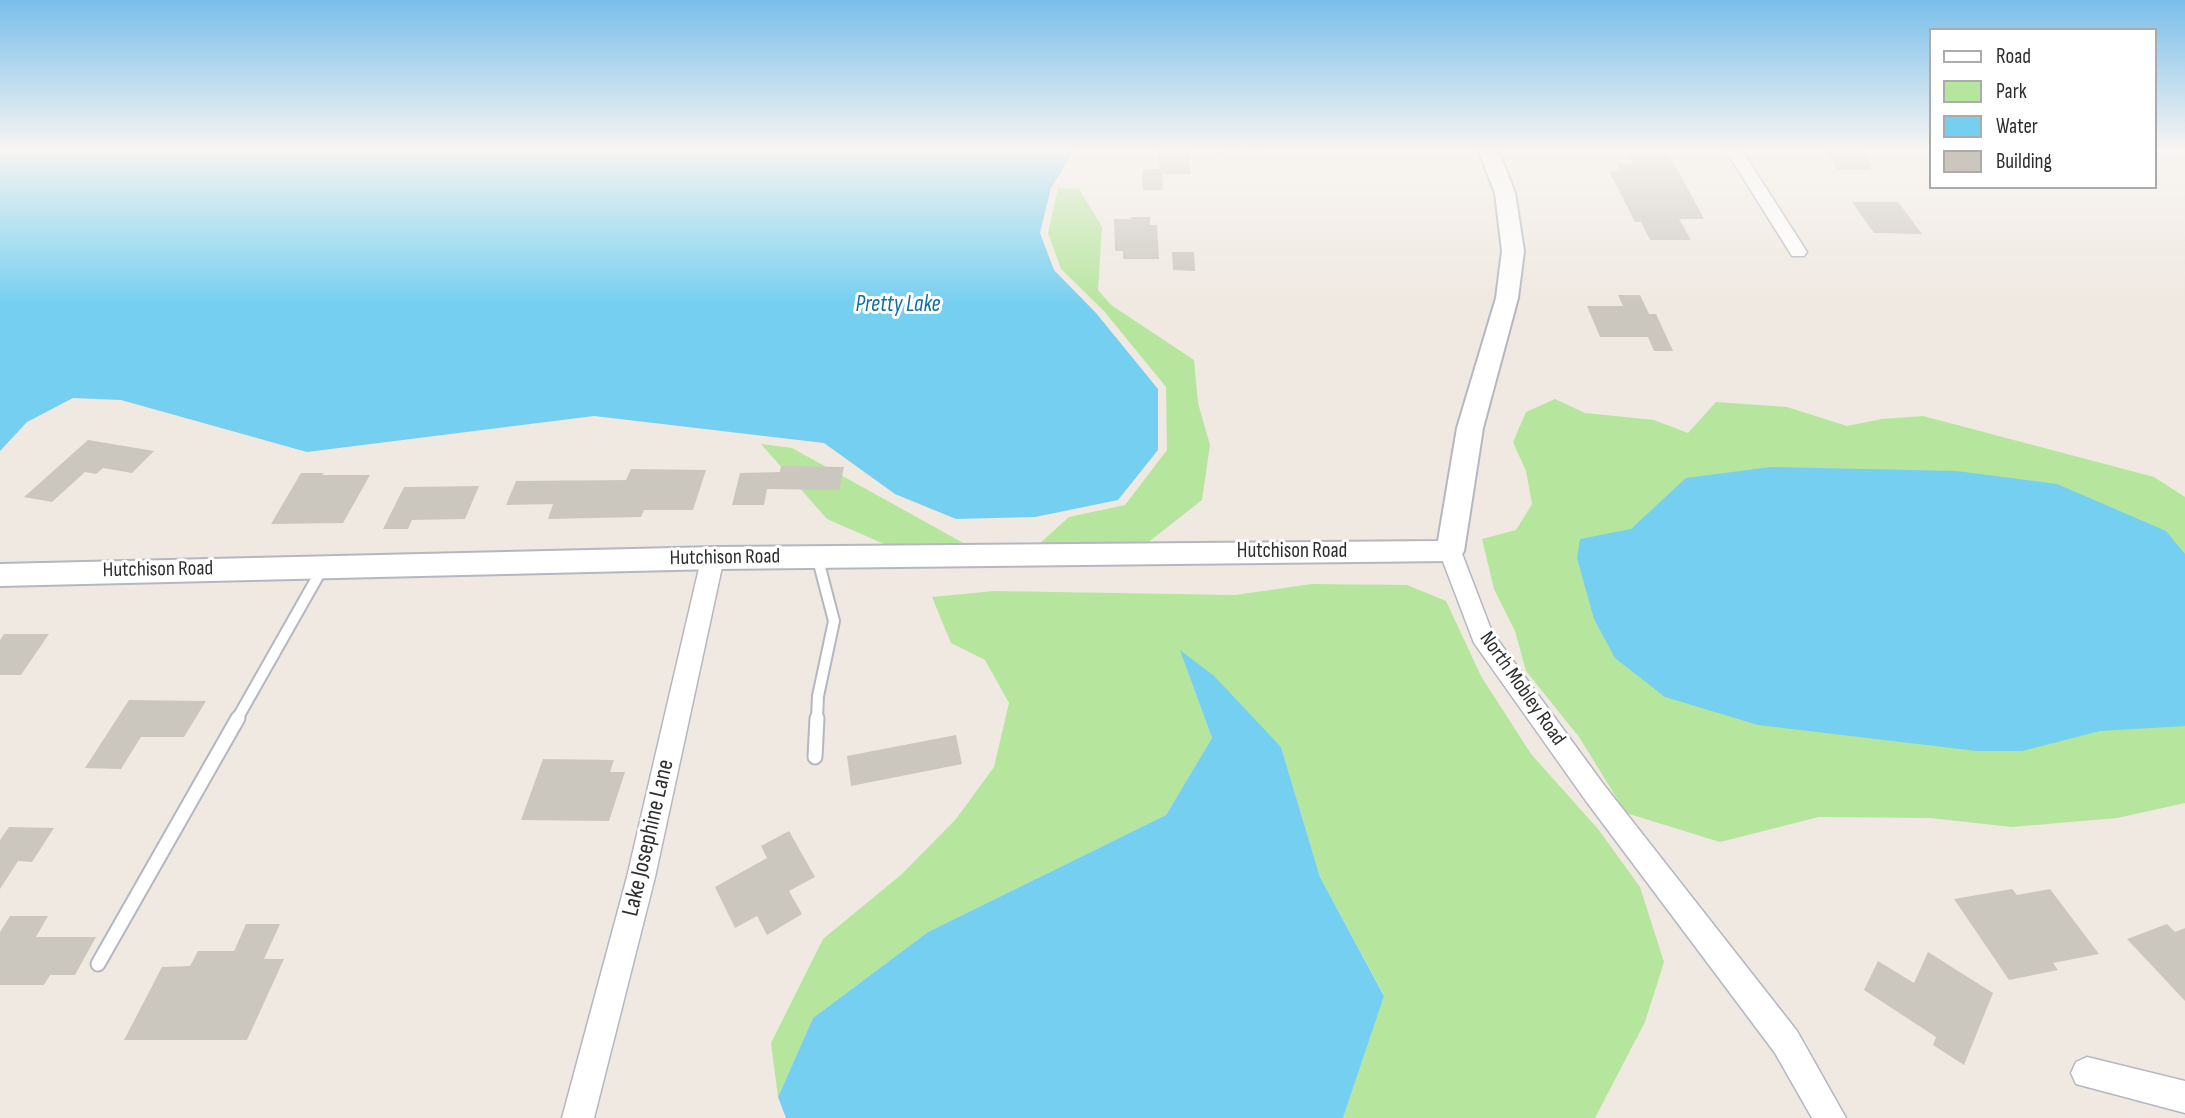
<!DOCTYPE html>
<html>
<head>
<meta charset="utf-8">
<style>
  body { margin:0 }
  #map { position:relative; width:2185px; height:1118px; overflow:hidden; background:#efe9e1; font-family:"Sofia Sans Condensed",sans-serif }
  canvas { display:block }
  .legend { position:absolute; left:1929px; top:28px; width:228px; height:161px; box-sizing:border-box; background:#fff; border:2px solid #ababab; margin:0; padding:9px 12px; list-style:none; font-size:21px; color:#2e2e2e }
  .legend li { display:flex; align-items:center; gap:14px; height:35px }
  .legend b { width:35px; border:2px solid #ababab }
</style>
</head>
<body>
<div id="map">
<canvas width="2185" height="1118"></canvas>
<ul class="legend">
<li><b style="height:9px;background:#fff"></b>Road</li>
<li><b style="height:19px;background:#b6e59e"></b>Park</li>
<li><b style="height:19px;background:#75cff0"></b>Water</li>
<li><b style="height:19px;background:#cbc7bf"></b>Building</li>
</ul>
</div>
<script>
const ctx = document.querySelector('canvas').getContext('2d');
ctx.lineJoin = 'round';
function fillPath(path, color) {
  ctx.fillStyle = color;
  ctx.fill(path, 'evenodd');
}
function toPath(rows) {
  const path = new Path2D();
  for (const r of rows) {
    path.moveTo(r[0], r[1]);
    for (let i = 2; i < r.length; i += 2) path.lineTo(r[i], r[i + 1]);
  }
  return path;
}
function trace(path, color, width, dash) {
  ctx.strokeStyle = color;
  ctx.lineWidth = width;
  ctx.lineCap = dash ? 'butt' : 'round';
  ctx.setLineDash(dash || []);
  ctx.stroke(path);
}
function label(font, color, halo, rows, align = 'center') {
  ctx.font = font + ' "Sofia Sans Condensed",sans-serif';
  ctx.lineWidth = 6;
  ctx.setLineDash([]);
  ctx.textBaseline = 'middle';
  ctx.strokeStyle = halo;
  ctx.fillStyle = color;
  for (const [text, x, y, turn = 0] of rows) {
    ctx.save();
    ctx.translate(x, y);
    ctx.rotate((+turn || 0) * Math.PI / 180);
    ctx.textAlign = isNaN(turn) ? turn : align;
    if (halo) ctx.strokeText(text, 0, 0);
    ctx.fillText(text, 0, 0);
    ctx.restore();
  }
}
fillPath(toPath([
  [1058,188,1079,189,1102,227,1098,290,1111,305,1194,360,1198,403,1210,445,1202,500,1146,544,1038,545,1069,517,1125,505,1167,450,1166,387,1104,311,1061,269,1048,233],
  [1555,399,1585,413,1654,420,1688,433,1716,402,1787,407,1847,426,1882,419,1923,416,2154,477,2185,497,2185,803,2117,818,2012,827,1930,818,1819,817,1720,842,1626,813,1579,737,1526,671,1515,631,1494,589,1482,539,1516,530,1532,504,1526,471,1513,442,1526,412],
  [761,444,792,448,967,545,974,546,891,547,827,519],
  [1312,584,1407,585,1446,601,1481,676,1531,754,1598,829,1640,887,1664,962,1645,1022,1595,1118,1343,1118,1384,995,1320,877,1281,747,1181,651,1212,738,1166,815,928,932,813,1018,778,1097,771,1043,823,939,902,874,956,819,994,767,1009,703,985,660,951,643,932,597,995,591,1235,595]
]), '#b6e59e');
fillPath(toPath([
  [0,149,1075,149,1051,188,1040,233,1054,270,1096,313,1158,389,1158,450,1118,500,1035,517,956,519,895,494,824,443,594,416,307,452,121,400,73,398,27,422,0,451],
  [1771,467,1957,471,2057,484,2166,531,2185,554,2185,726,2100,731,2022,751,1977,751,1758,725,1665,697,1615,658,1594,619,1577,558,1580,539,1631,529,1686,478],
  [1180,650,1214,676,1281,747,1320,877,1384,996,1343,1118,786,1118,778,1097,813,1018,928,932,1166,815,1212,738]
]), '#75cff0');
fillPath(toPath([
  [1157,149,1188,149,1191,174,1162,174,1163,190,1143,190,1142,169,1159,169],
  [1823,149,1861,149,1873,165,1868,165,1872,170,1838,170],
  [1627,153,1669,153,1704,219,1679,219,1691,240,1650,240,1641,222,1635,222,1609,171,1620,171,1615,163,1632,163],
  [1852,202,1898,202,1922,234,1874,233],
  [1131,217,1150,217,1150,225,1157,225,1159,259,1123,259,1123,251,1115,251,1114,219,1131,219],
  [1172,252,1194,252,1195,271,1173,270],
  [1618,295,1640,295,1649,314,1656,314,1673,351,1654,351,1648,337,1600,337,1587,306,1623,306],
  [88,440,154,451,132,473,103,468,96,474,85,472,52,502,24,497],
  [781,466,844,467,839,490,767,489,764,505,732,505,740,473,780,472],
  [631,469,706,470,693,510,644,510,641,517,548,519,553,504,506,505,516,481,626,480],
  [301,473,324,473,322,475,370,475,343,523,271,524],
  [479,486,465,519,412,520,408,529,383,529,404,487],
  [4,634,49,634,21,675,0,675,0,640],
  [129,700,206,701,184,737,141,737,121,769,85,768],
  [956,735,962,764,851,786,847,756],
  [543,759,614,760,610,772,625,772,609,821,521,820],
  [9,827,54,828,32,862,18,861,0,889,0,840],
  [789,831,815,877,789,891,802,914,767,935,757,916,735,928,715,887,767,858,761,846],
  [2012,889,2017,895,2050,889,2099,954,2053,963,2058,970,2009,980,1954,899],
  [10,916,48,916,36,937,96,937,75,975,50,975,44,985,0,985,0,932],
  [246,924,280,924,264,959,284,959,247,1040,124,1040,162,967,190,966,198,951,234,951],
  [2167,924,2175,932,2185,928,2185,1001,2127,939],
  [1928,952,1993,993,1964,1065,1933,1045,1936,1037,1864,990,1878,961,1914,983]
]), '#cbc7bf');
const serviceFar1 = toPath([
  [237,719,322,569],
  [817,719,818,696,834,621,817,556]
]);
const service = toPath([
  [815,757,817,718],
  [98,964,238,718]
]);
const minor = toPath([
  [1725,149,1741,149,1807,252,1804,256,1792,256,1725,149],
  [1450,543,1458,545,1461,551,1492,632,1604,785,1797,1031,1846,1118,1812,1118,1775,1053,1586,801,1474,643,1439,551,1442,545,1450,543],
  [716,549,724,552,727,558,722,567,655,877,594,1118,562,1118,627,877,700,564,708,552,716,549],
  [2087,1057,2185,1081,2185,1113,2076,1084,2071,1073,2076,1062,2087,1057]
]);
const tertiary = toPath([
  [1478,149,1498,149,1515,193,1524,251,1518,298,1483,428,1464,551,1460,558,1450,561,716,569,0,586,0,564,716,547,1438,541,1457,428,1496,298,1502,251,1495,193,1478,149]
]);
trace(serviceFar1, '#b4b7c1', 14);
trace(service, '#b4b7c1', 17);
trace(minor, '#b4b7c1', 3);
trace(tertiary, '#b4b7c1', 4);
trace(toPath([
  [1212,153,1268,149]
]), '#c9c9c9', 2.5, [4.5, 2.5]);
trace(serviceFar1, '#fff', 10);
trace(service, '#fff', 13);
fillPath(minor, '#fff');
fillPath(tertiary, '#fff');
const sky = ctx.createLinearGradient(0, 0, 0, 305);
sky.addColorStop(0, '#7abfeb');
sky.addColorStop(0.49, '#f8f5f2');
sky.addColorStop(1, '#f8f5f200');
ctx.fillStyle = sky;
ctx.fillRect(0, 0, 2185, 305);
label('21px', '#2e2e2e', '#fff', [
  ["Hutchison Road",1292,552],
  ["Hutchison Road",725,558,-1],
  ["Hutchison Road",158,570,-1],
  ["North Mobley Road",1522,689,55]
]);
label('italic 23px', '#0d6fa3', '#fff', [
  ["Pretty Lake",898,305]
]);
label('24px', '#2e2e2e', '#fff', [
  ["Lake Josephine Lane",649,838,-77]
]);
</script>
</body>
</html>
